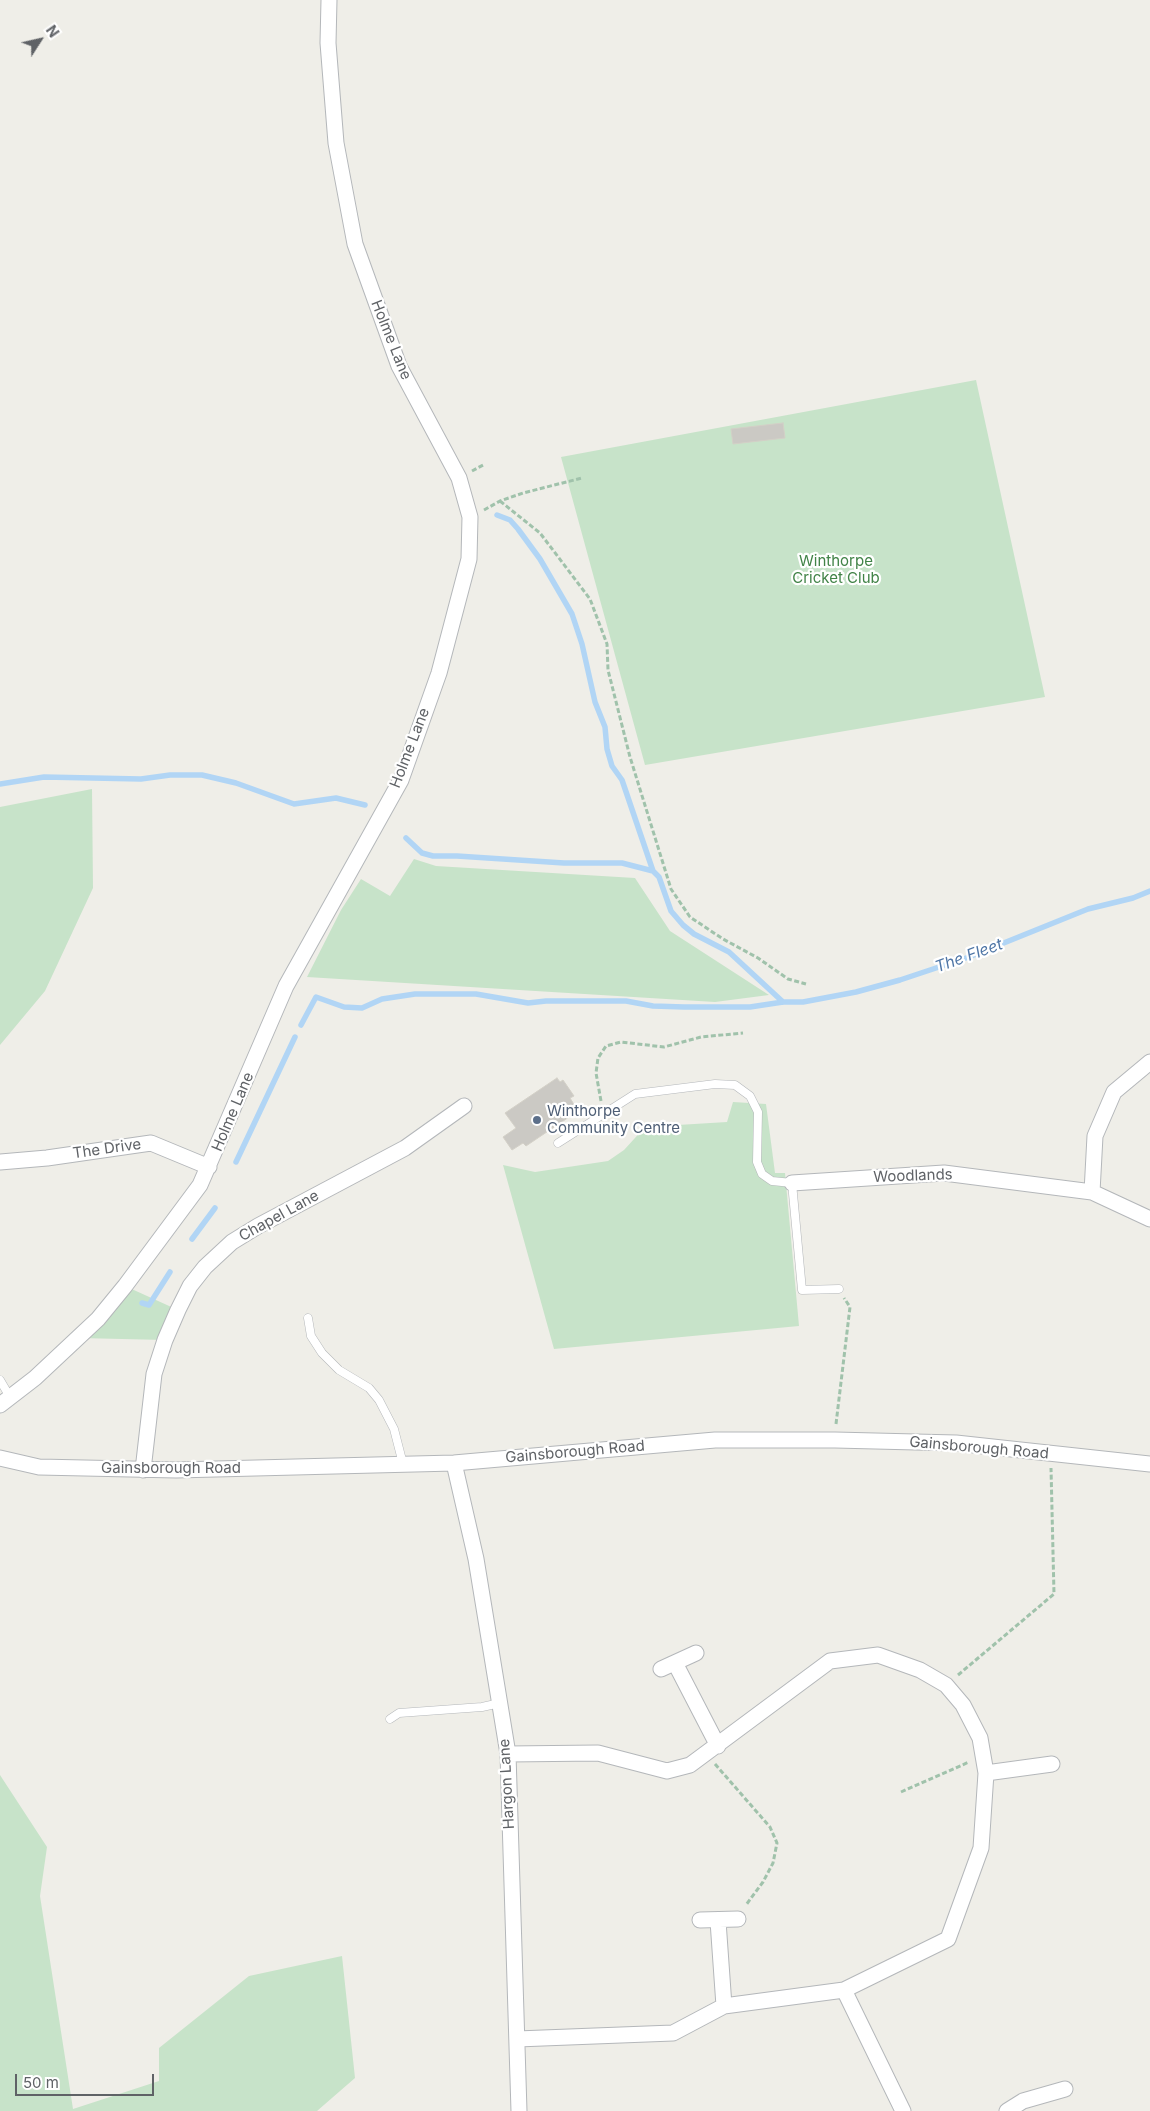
<!DOCTYPE html>
<html>
<head>
<meta charset="utf-8">
<style>
  body { margin:0 }
  #map { position:relative; width:1150px; height:2111px; overflow:hidden; background:#efeee8; font-family:Inter,sans-serif }
  canvas { display:block }
  .north { position:absolute; left:15px; top:15px; width:50px; height:50px; -webkit-text-stroke:4px #fff; paint-order:stroke; rotate:55deg; font-size:14px; font-weight:700; line-height:20px; text-align:center; color:#5f6266 }
  .north::after { content:''; display:block; margin:auto; width:18px; height:22px; background:#5f6266; clip-path:polygon(50% 0,100% 100%,50% 72%,0 100%) }
  .scale { position:absolute; left:15px; top:2074px; width:139px; height:22px; box-sizing:border-box; border:2px solid #5f6266; border-top:0; padding-left:6px; font-size:15px; line-height:18px; white-space:nowrap; color:#5f6266; -webkit-text-stroke:4px #fff; paint-order:stroke }
</style>
</head>
<body>
<div id="map">
<canvas width="1150" height="2111"></canvas>
<div class="north">N</div>
<div class="scale">50 m</div>
</div>
<script>
const ctx = document.querySelector('canvas').getContext('2d');
ctx.lineJoin = 'round';
function fillPath(path, color) {
  ctx.fillStyle = color;
  ctx.fill(path, 'evenodd');
}
function toPath(rows) {
  const path = new Path2D();
  for (const r of rows) {
    path.moveTo(r[0], r[1]);
    for (let i = 2; i < r.length; i += 2) path.lineTo(r[i], r[i + 1]);
  }
  return path;
}
function trace(path, color, width, dash) {
  ctx.strokeStyle = color;
  ctx.lineWidth = width;
  ctx.lineCap = dash ? 'butt' : 'round';
  ctx.setLineDash(dash || []);
  ctx.stroke(path);
}
function label(font, color, halo, rows, align = 'center') {
  ctx.font = font + ' Inter,sans-serif';
  ctx.lineWidth = 4.5;
  ctx.setLineDash([]);
  ctx.textBaseline = 'middle';
  ctx.strokeStyle = halo;
  ctx.fillStyle = color;
  for (const [text, x, y, turn = 0] of rows) {
    ctx.save();
    ctx.translate(x, y);
    ctx.rotate((+turn || 0) * Math.PI / 180);
    ctx.textAlign = isNaN(turn) ? turn : align;
    if (halo) ctx.strokeText(text, 0, 0);
    ctx.fillText(text, 0, 0);
    ctx.restore();
  }
}
fillPath(toPath([
  [976,380,1045,697,645,765,561,457],
  [92,789,93,888,45,991,0,1045,0,807],
  [414,859,436,866,635,878,670,931,769,995,715,1002,307,977,341,910,361,879,390,896],
  [733,1102,766,1104,775,1173,785,1173,799,1326,554,1349,503,1165,535,1172,608,1161,624,1150,645,1127,727,1122],
  [125,1286,178,1310,165,1340,79,1338],
  [0,1775,47,1847,40,1896,73,2109,159,2081,159,2048,249,1976,342,1956,355,2078,317,2111,0,2111]
]), '#c7e3c9');
trace(toPath([
  [497,515,510,520,518,529,540,559,572,614,582,644,595,702,605,727,607,749,612,766,622,780,653,871],
  [0,784,44,777,141,779,170,775,202,775,236,783,294,804,336,798,365,805],
  [406,838,422,853,433,856,457,856,564,863,622,863,653,871,659,877,671,911,683,925,694,934,729,952,783,1002],
  [301,1025,316,997,344,1007,362,1008,382,999,415,994,476,994,528,1003,546,1001,626,1001,653,1006,684,1007,750,1007,783,1002,803,1002,856,992,900,980,969,957,1088,909,1133,898,1150,891],
  [236,1162,295,1037],
  [192,1239,215,1208],
  [142,1303,149,1305,170,1272]
]), '#b1d5f5', 5.5);
const building = toPath([
  [783,423,785,438,733,444,731,429,783,423],
  [557,1078,560,1082,563,1080,574,1096,570,1098,578,1111,526,1146,523,1143,512,1150,503,1137,516,1128,505,1113,557,1078]
]);
fillPath(building, '#cbc9c4');
trace(building, '#d3d0c7', 1);
const lane = toPath([
  [558,1143,635,1094,715,1084,735,1085,750,1096,758,1112,757,1162,762,1174,772,1181,792,1183,802,1290,839,1289],
  [308,1318,311,1336,322,1353,339,1370,369,1388,379,1400,394,1429,403,1464],
  [0,1380,10,1397],
  [390,1719,399,1713,482,1707,500,1703]
]);
const street = toPath([
  [0,1162,47,1158,151,1143,209,1167],
  [792,1183,944,1173,1092,1192,1150,1219],
  [1092,1192,1095,1136,1114,1092,1150,1062],
  [0,1405,35,1378,98,1319,125,1286,200,1185,286,986,401,780,439,673,469,559,470,517,459,478,399,366,355,244,336,143,328,43,329,0],
  [0,1458,39,1467,176,1470,454,1463,715,1440,835,1440,956,1443,1150,1464],
  [454,1463,476,1559,508,1754,519,2111],
  [143,1470,154,1374,165,1340,178,1310,190,1286,205,1267,232,1242,258,1226,405,1148,464,1106],
  [675,1663,718,1746],
  [661,1669,696,1653],
  [508,1754,598,1753,667,1771,690,1765,830,1661,878,1655,920,1670,946,1685,963,1705,980,1738,986,1773,981,1848,948,1939,844,1990,724,2006,673,2033,517,2039],
  [986,1773,1052,1764],
  [700,1920,738,1919],
  [718,1921,724,2006],
  [844,1990,903,2111],
  [1007,2111,1023,2101,1065,2089]
]);
trace(lane, '#b4b7ba', 9);
trace(street, '#b4b7ba', 17);
trace(toPath([
  [472,471,485,464],
  [500,501,540,533,590,599,607,644,608,670,630,757,671,889,690,917,723,939,758,958,788,979,806,984],
  [484,510,500,501,523,493,582,478],
  [601,1101,596,1073,598,1058,606,1046,621,1042,664,1047,701,1037,743,1033],
  [836,1424,850,1307,844,1298],
  [958,1675,1054,1594,1051,1468],
  [715,1764,770,1827,777,1843,773,1863,763,1882,746,1905],
  [901,1792,969,1762]
]), '#a0c2ab', 3, [5, 2.5]);
trace(lane, '#fff', 8);
trace(street, '#fff', 15);
for (const [x, y, r, color] of [
  [537,1120,5,"#5c6f8a"]
]) {
  const dot = new Path2D();
  dot.arc(x, y, r, 0, 2 * Math.PI);
  ctx.fillStyle = color;
  ctx.fill(dot);
  trace(dot, '#fff', 2);
}
label('15px', '#5f6266', '#fff', [
  ["Holme Lane",391,340,68],
  ["Holme Lane",410,748,-69],
  ["Holme Lane",233,1112,-67],
  ["The Drive",107,1149,-8],
  ["Woodlands",913,1176,-2],
  ["Chapel Lane",279,1216,-29],
  ["Gainsborough Road",979,1448,5],
  ["Gainsborough Road",575,1452,-5],
  ["Gainsborough Road",171,1468],
  ["Hargon Lane",507,1784,-93]
]);
label('15px', '#418347', '#fff', [
  ["Winthorpe",836,561],
  ["Cricket Club",836,578]
]);
label('15px', '#4e5e75', '#fff', [
  ["Winthorpe",547,1111],
  ["Community Centre",547,1128]
], 'left');
label('italic 16px', '#4f76a6', '#fff', [
  ["The Fleet",969,956,-20]
]);
</script>
</body>
</html>
